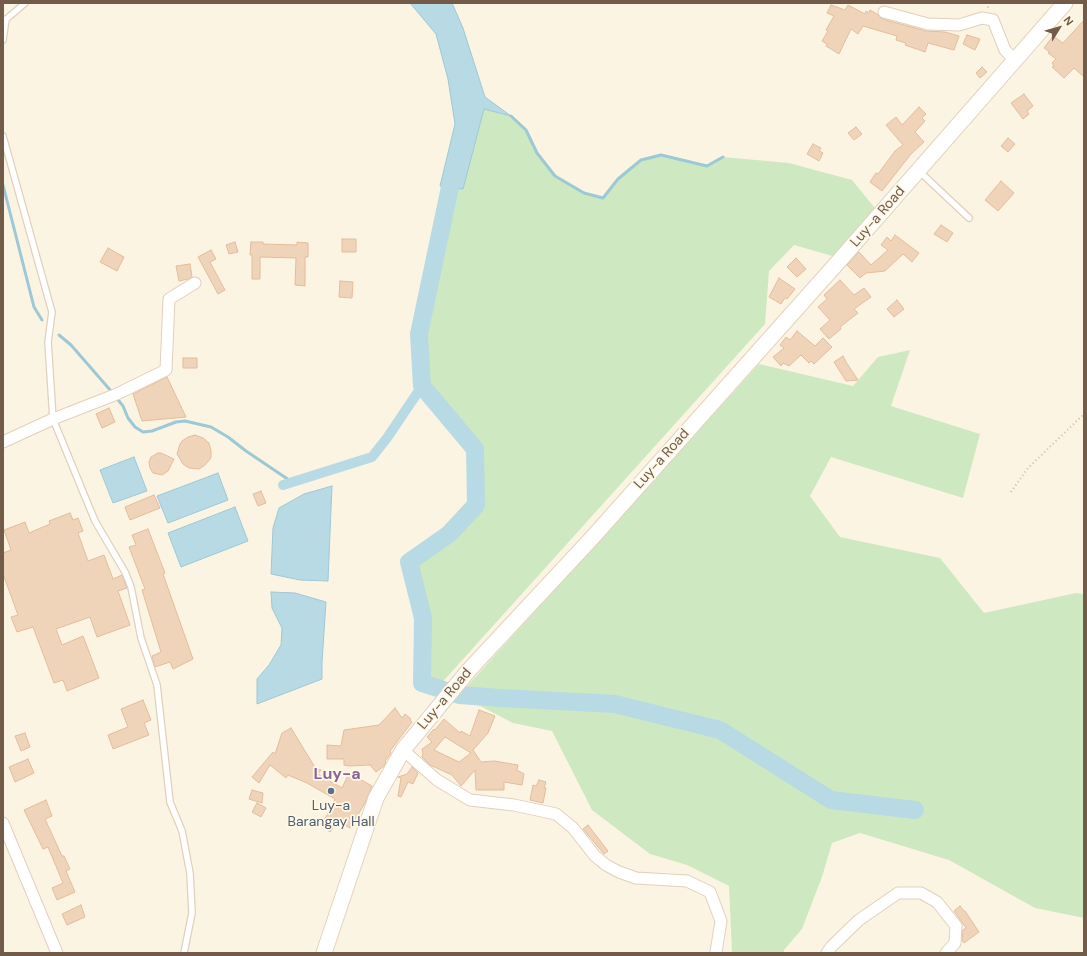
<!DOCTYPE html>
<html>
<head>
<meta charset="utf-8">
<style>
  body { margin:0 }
  #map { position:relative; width:1087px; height:956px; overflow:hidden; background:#fcf4e2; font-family:"DM Sans",sans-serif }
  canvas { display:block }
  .frame { position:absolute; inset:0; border:4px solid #725b49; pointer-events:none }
  .north { position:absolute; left:1039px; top:8px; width:40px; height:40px; -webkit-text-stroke:3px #fff8e7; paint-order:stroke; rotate:53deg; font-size:11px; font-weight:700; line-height:16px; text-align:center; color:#725b49 }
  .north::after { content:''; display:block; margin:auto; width:14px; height:18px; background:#725b49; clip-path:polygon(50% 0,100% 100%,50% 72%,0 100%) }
</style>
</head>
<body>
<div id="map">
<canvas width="1087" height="956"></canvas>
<div class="frame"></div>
<div class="north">N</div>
</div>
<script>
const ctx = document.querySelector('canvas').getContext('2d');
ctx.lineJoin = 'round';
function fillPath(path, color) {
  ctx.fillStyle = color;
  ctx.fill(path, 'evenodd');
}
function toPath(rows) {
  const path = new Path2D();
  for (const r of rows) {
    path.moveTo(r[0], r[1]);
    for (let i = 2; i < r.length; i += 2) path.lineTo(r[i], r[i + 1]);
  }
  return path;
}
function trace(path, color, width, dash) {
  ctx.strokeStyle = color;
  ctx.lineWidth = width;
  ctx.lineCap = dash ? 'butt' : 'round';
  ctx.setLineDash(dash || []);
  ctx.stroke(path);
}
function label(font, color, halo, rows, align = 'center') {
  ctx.font = font + ' "DM Sans",sans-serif';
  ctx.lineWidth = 3.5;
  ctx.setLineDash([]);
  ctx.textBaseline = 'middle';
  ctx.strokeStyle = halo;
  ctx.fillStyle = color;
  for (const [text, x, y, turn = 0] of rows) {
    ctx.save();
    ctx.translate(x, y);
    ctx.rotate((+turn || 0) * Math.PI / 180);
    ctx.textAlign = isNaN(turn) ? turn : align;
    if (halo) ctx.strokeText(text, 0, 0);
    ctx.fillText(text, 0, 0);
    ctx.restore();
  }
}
fillPath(toPath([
  [484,109,511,116,526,130,537,153,555,176,584,193,603,198,618,179,641,160,661,155,707,166,723,157,789,163,852,180,879,213,839,258,794,245,769,271,765,324,438,687,422,683,423,618,409,562,449,534,476,505,475,449,422,386,419,334,450,187,463,189],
  [910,350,891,406,980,434,963,498,831,457,810,496,840,537,940,558,984,613,1076,593,1084,594,1084,918,1035,908,949,860,860,833,832,843,822,877,802,929,784,950,784,953,732,953,729,886,687,865,650,854,592,810,552,731,513,723,459,695,759,364,853,386,878,357]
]), '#cee9c1');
const water = toPath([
  [410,3,452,3,463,28,485,97,511,116,484,109,463,189,440,186,455,124,448,79,436,34,410,3],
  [134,457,147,491,113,503,100,470,134,457],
  [218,473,228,500,168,523,157,496,218,473],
  [332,486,328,581,300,580,271,574,273,528,279,508,304,494,332,486],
  [235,507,248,541,181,567,168,533,235,507],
  [271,592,295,593,326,602,322,662,322,679,257,704,257,679,269,665,281,645,282,628,272,608,271,592]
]);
fillPath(water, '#b7dae4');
trace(water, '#9dc8d6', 1);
trace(toPath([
  [511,116,526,130,537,153,555,176,584,193,603,198,618,179,641,160,661,155,707,166,723,157],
  [3,185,34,307,42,320],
  [59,335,71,345,111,391,123,406,128,418,135,427,143,432,152,431,176,422,185,421,211,427,228,437,246,451,292,482]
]), '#9dc8d6', 3);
trace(toPath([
  [283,485,372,457,387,438,422,386]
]), '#b7dae4', 10);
trace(toPath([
  [450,187,419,334,422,386,475,449,476,505,449,534,409,562,423,618,422,683,459,695,501,698,615,704,720,730,831,800,915,810]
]), '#b7dae4', 18);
const building = toPath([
  [831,5,845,10,848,5,865,14,866,11,869,13,870,10,877,14,882,19,926,31,945,32,959,36,954,50,928,43,925,52,905,45,906,43,896,40,897,36,863,26,858,34,851,29,839,54,826,46,827,44,822,41,828,31,826,30,834,16,827,13,831,5],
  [1084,20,1084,77,1074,68,1064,78,1052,67,1054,66,1052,63,1056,59,1048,53,1050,52,1044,48,1053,36,1063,43,1084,20],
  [967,35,980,39,975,50,963,44,967,35],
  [982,67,987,72,980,78,976,73,982,67],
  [1024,94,1033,106,1027,111,1029,114,1023,119,1011,103,1024,94],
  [919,107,926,114,922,118,925,121,915,132,924,142,911,154,882,191,870,182,876,173,878,174,895,151,903,145,886,125,896,117,902,125,919,107],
  [856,127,862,134,854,140,848,133,856,127],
  [1008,138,1015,144,1008,152,1001,146,1008,138],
  [813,144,821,148,819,151,823,153,819,161,807,154,813,144],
  [1001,181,1014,193,998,211,985,200,1001,181],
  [941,225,953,233,947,242,934,234,941,225],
  [895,235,919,253,912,262,903,254,885,271,866,273,860,278,847,265,859,252,871,265,888,250,881,245,887,237,891,241,895,235],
  [342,239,356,239,356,252,342,252,342,239],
  [235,242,238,252,229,254,226,245,235,242],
  [251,242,263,242,263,244,297,245,297,242,308,243,308,257,305,257,305,286,295,285,296,258,260,257,260,279,252,279,252,255,250,255,251,242],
  [108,248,124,257,117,271,100,262,108,248],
  [211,250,216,259,210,262,225,290,218,294,198,257,211,250],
  [796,258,806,269,797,277,787,267,796,258],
  [190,264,192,277,188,279,179,281,176,266,190,264],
  [779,278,795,289,787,299,785,298,781,304,769,297,779,278],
  [840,280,854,295,864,288,871,297,854,309,858,313,840,327,841,329,829,339,820,329,830,320,818,307,827,299,824,295,840,280],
  [340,281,353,282,352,298,339,297,340,281],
  [897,300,904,309,894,317,887,309,897,300],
  [797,331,815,346,823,338,832,347,814,364,811,361,809,363,801,355,789,366,783,363,781,366,773,357,784,348,780,345,786,337,790,340,797,331],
  [843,356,846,362,858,380,846,381,834,362,843,356],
  [183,358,197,358,197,368,183,368,183,358],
  [167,377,186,417,142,421,133,394,167,377],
  [109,408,115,422,102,428,96,414,109,408],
  [195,435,203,438,209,443,211,451,211,458,205,465,199,469,189,468,183,464,177,454,180,444,182,441,188,437,195,435],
  [158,453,161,453,174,459,168,471,162,475,153,473,150,468,149,462,151,457,158,453],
  [261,491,266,503,258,506,253,494,261,491],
  [154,495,160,508,130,520,125,507,154,495],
  [70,513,73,520,78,518,83,531,78,533,88,561,104,555,113,579,122,575,127,588,118,591,130,625,97,637,90,617,56,629,62,645,83,636,99,678,67,691,63,680,54,683,33,627,17,632,11,617,18,615,3,574,3,553,11,550,4,530,25,522,29,533,50,524,49,521,70,513],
  [148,529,165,573,163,574,193,659,173,669,170,662,155,667,152,656,161,652,142,590,145,589,129,547,136,545,132,535,148,529],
  [143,700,151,720,144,723,149,735,113,749,108,735,128,727,121,709,143,700],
  [395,708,402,718,405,714,411,719,410,720,412,722,390,751,391,753,385,761,386,762,384,766,376,772,370,765,349,766,344,765,344,759,327,759,327,745,341,746,344,730,379,725,395,708],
  [479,710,495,716,488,733,473,750,481,762,494,761,518,765,517,770,524,774,522,785,504,782,504,790,476,790,475,770,461,786,452,775,430,765,422,757,423,754,422,749,432,742,427,737,434,729,435,730,444,719,460,733,461,731,470,736,479,710],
  [445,737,471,753,459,762,434,750,445,737],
  [291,728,316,769,321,770,318,774,342,788,349,773,372,786,365,803,350,828,338,821,330,832,320,824,326,817,335,799,307,783,288,775,286,778,270,765,259,783,252,777,273,752,275,754,282,733,291,728],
  [25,733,30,747,21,751,15,736,25,733],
  [28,759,34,773,15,782,9,767,28,759],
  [412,767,418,773,413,784,408,782,401,797,398,796,401,778,398,777,407,774,412,767],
  [539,780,546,782,544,788,546,788,543,803,530,800,533,785,536,786,539,780],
  [252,790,263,793,262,803,249,799,252,790],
  [46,800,52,816,45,819,62,856,64,856,70,869,66,871,75,892,57,900,52,888,63,883,48,847,43,849,24,810,46,800],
  [257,803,266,808,261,817,252,812,257,803],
  [588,825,608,851,604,854,583,829,588,825],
  [81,905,85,917,67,925,62,914,81,905],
  [960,906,964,911,965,911,979,932,964,943,962,940,963,930,966,928,954,911,960,906]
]);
fillPath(building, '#f0d4ba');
trace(building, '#e3bc9a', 1);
const service = toPath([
  [3,22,25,3],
  [3,40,6,19],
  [3,136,52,312,48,342,53,419,95,521,125,572,131,587,141,638,157,685,170,802,182,831,190,873,192,913,184,953],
  [919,171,969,218]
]);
const minor = toPath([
  [884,12,928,24,959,25,982,18,993,20,1005,50,1015,61],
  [3,442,53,419,117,394,166,370,169,299,195,283],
  [403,750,437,780,470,800,514,805,556,814,573,828,595,856,606,865,619,872,636,878,687,881,710,892,721,921,716,952],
  [3,823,57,953],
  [827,953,831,947,859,920,898,893,921,893,937,902,956,926,955,943,946,953]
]);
const secondary = toPath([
  [324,953,376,798,403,750,469,670,592,538,839,261,1065,3]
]);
trace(service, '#e0d0be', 8);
trace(minor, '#e0d0be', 13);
trace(secondary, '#e4d2bc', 17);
trace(toPath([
  [986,3,989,9],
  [1011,492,1028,468,1084,414]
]), '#d5b89d', 2, [1, 3]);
trace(service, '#fff', 5.5);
trace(minor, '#fff', 11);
trace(secondary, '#fff', 15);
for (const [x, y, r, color] of [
  [331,791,4,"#5c6f8a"]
]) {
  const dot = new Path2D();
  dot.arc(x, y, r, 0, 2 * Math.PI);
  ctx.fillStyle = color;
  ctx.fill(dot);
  trace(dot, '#fff8e7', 1.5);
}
label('14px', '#725b49', '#fff8e7', [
  ["Luy-a Road",878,217,-49],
  ["Luy-a Road",662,459,-48],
  ["Luy-a Road",445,699,-50]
]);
label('14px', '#4e5e75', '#fff8e7', [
  ["Luy-a",331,806],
  ["Barangay Hall",331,822]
]);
label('bold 16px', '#896496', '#fff8e7', [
  ["Luy-a",337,775]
]);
</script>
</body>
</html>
